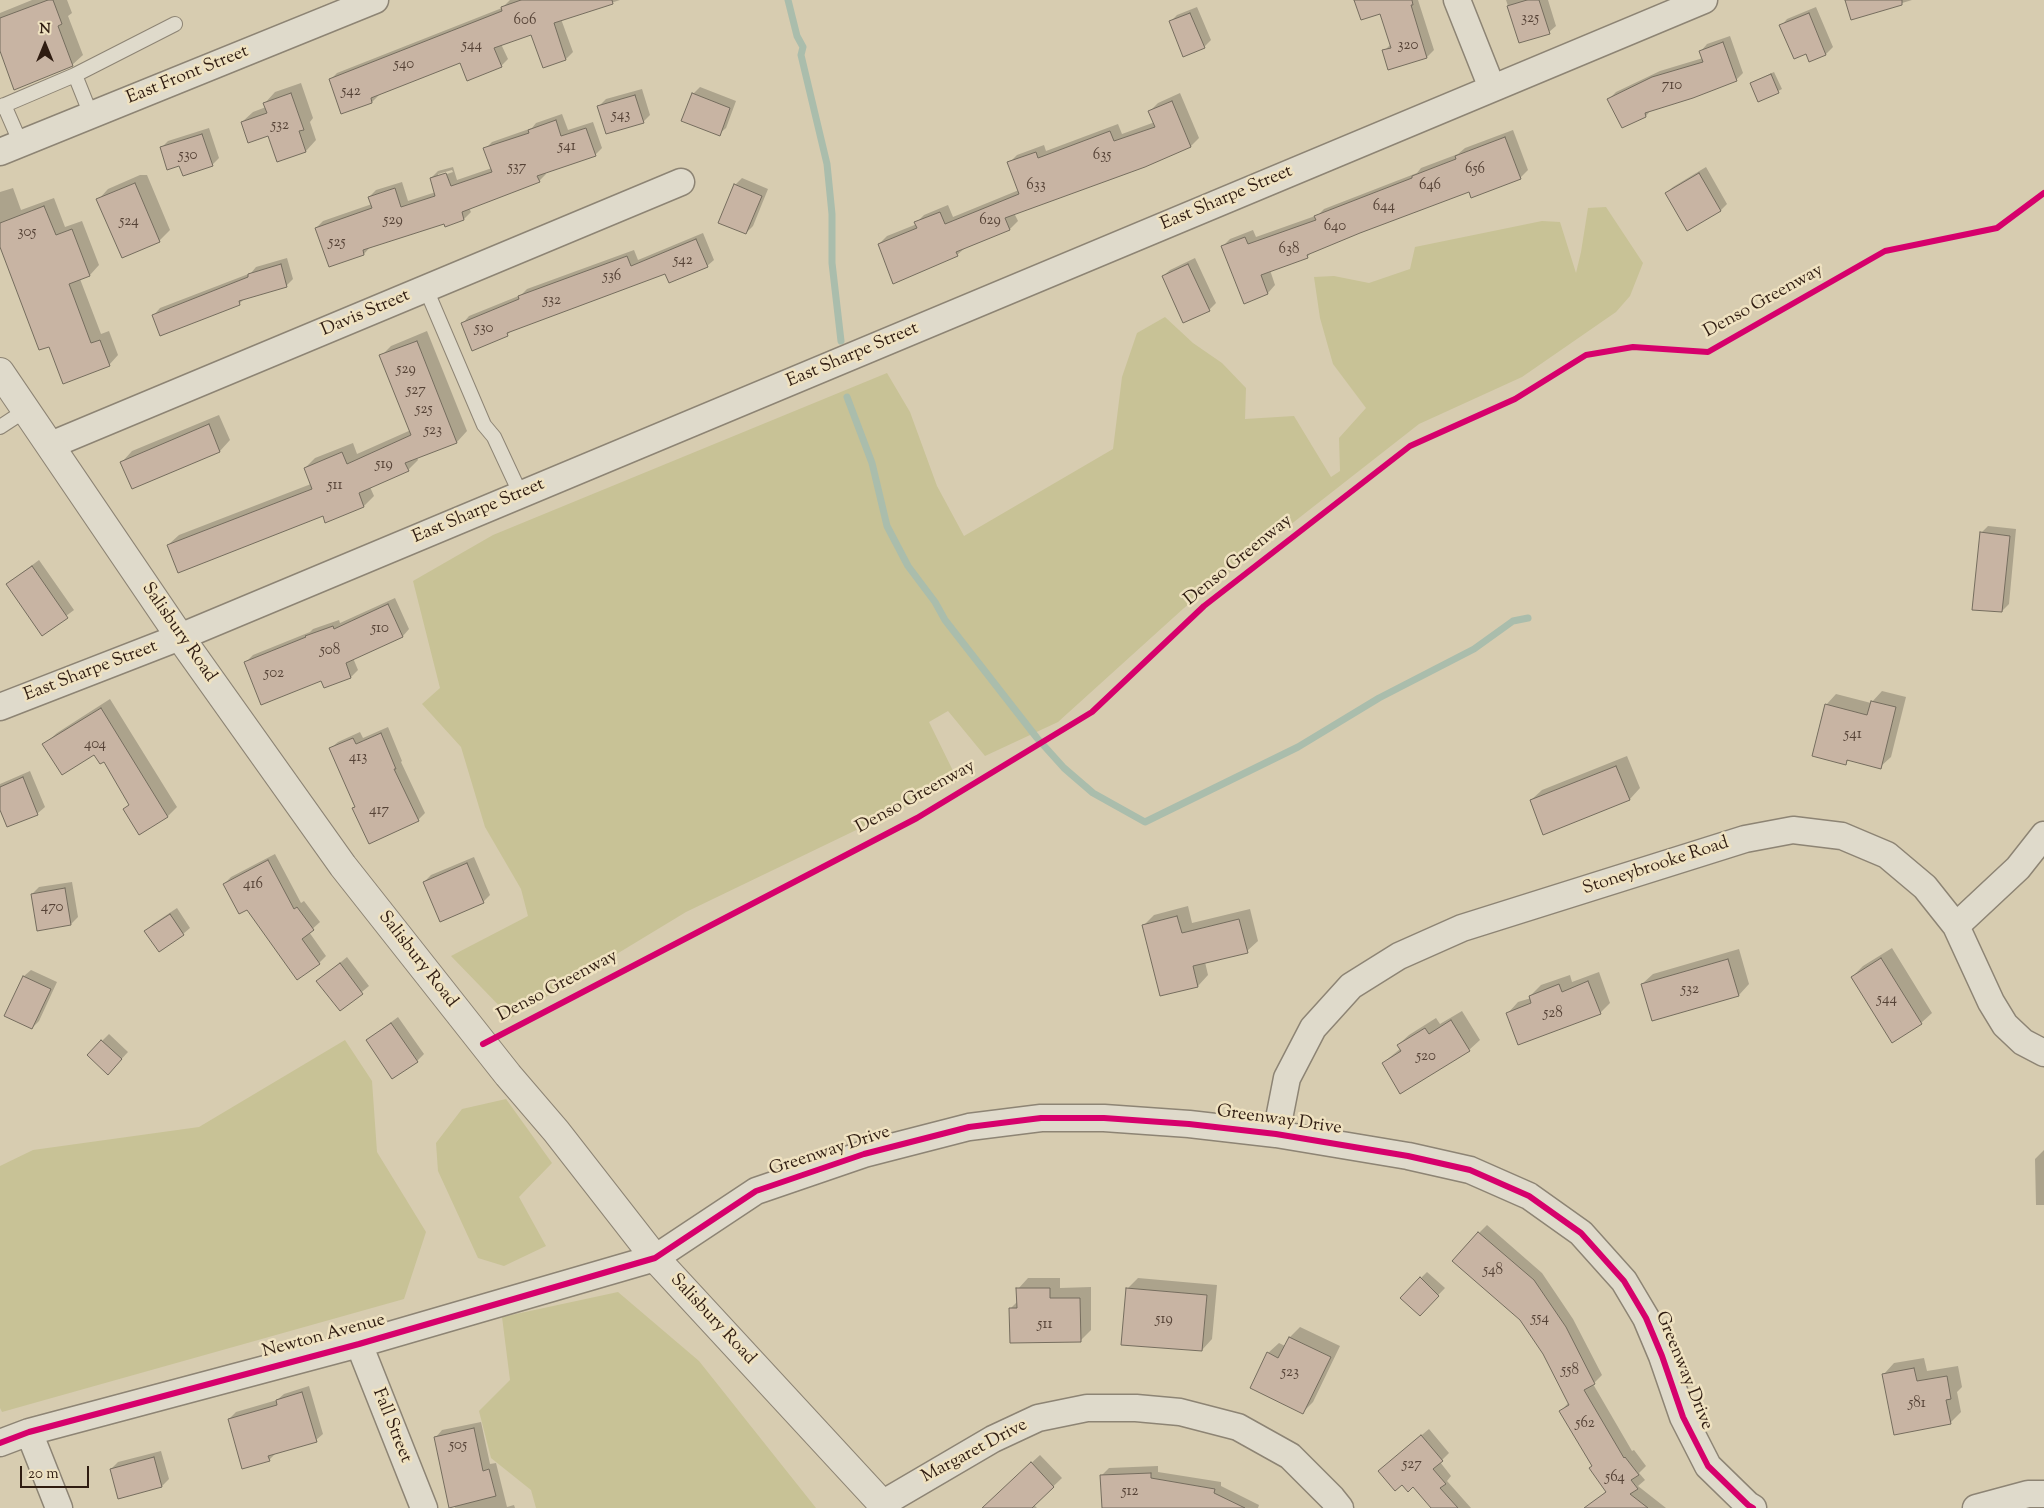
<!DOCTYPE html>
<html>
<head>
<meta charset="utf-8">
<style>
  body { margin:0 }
  #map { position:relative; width:2044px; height:1508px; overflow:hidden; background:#d7ccb0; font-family:"Sorts Mill Goudy",serif }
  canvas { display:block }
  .north { position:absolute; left:20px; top:20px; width:50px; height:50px; -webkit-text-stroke:4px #efe2c1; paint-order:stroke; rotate:0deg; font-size:14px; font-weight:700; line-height:20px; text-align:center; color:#2f1c11 }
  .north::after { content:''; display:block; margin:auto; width:18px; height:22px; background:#2f1c11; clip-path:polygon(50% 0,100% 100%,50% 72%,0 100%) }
  .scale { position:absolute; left:20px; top:1466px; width:69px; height:22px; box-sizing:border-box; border:2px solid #2f1c11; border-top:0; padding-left:6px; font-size:15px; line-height:18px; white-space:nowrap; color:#2f1c11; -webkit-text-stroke:4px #efe2c1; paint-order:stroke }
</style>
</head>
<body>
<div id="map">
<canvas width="2044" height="1508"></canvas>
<div class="north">N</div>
<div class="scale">20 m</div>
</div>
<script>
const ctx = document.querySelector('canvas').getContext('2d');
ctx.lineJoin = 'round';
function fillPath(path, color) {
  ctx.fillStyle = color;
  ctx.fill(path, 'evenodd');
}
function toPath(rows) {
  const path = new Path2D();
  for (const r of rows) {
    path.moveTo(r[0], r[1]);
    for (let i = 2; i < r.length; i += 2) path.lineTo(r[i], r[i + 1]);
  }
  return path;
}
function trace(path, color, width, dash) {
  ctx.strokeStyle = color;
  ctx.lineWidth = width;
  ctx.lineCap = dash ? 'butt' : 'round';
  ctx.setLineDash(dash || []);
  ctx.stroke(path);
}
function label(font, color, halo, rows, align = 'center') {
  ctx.font = font + ' "Sorts Mill Goudy",serif';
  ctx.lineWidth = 5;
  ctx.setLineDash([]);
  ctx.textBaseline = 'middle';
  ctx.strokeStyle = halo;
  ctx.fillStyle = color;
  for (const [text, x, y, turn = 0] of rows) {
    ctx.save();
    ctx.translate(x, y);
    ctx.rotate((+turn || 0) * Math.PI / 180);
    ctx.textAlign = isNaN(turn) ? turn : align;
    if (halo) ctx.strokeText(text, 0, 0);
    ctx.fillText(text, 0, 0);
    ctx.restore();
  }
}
fillPath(toPath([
  [1606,207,1643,263,1630,296,1616,312,1522,377,1419,424,1184,608,1058,722,985,756,948,711,929,722,958,781,686,912,511,1018,451,956,528,916,521,889,485,827,461,747,422,704,440,688,413,581,493,535,887,373,910,412,937,486,964,536,1113,449,1122,377,1137,333,1165,317,1193,343,1222,363,1246,388,1245,419,1294,416,1331,477,1340,471,1339,438,1366,408,1333,364,1320,318,1314,277,1334,276,1369,283,1410,269,1415,247,1542,221,1560,222,1576,273,1581,252,1588,208],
  [345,1040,372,1081,377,1152,426,1232,404,1299,2,1412,0,1408,0,1166,33,1150,199,1127],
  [506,1099,552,1163,519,1197,546,1246,504,1266,478,1258,438,1171,436,1143,462,1109],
  [618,1292,699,1361,816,1508,536,1508,531,1490,491,1458,479,1411,510,1380,502,1317]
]), '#c8c296');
fillPath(toPath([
  [32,0,67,0,72,13,68,16,83,55,72,65,0,48,0,13],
  [510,0,620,0,561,19,573,52,566,59,543,66,532,33,501,44,508,59,501,66,461,61,379,95,372,102,330,80,337,73,502,8],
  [1356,0,1418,0,1434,50,1427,57,1389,68,1384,51,1391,44,1381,13],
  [1506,0,1548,0,1556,26,1549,32,1520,42],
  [1847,0,1912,0,1852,18],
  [1197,7,1211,40,1204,47,1170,22,1177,15],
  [1816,7,1833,47,1826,54,1809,60,1806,53,1781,26,1787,19],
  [1730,36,1743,73,1736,80,1651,110,1646,116,1609,99,1616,92,1660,71,1703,58,1701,51,1707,44],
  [1774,72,1782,89,1759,101,1751,83],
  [301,83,313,118,310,122,316,140,306,151,242,122,253,112,266,107,265,103,275,92],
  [700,87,736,101,726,128,719,134,693,94],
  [642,89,650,115,643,122,599,106,606,99],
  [1180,93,1199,138,1191,146,1014,213,1018,221,1010,229,965,248,957,255,879,244,887,236,917,224,916,223,924,215,948,205,953,217,1019,190,1009,163,1017,155,1044,145,1046,151,1118,124,1122,134,1155,122,1150,111,1158,103],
  [562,114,568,130,593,122,602,148,595,155,545,172,546,174,539,181,469,208,471,212,464,219,445,223,371,246,364,254,316,228,323,221,372,204,369,197,376,190,402,182,408,201,436,192,431,178,438,171,453,167,457,180,492,168,485,149,492,142,532,128,536,123],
  [452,170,453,172,438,177,438,174],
  [209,128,219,158,212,165,180,164,161,148,168,141],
  [1513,130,1528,170,1520,178,1469,190,1313,251,1307,257,1270,270,1275,285,1268,293,1245,302,1222,247,1230,239,1253,230,1256,237,1318,215,1324,209,1417,173,1421,168,1458,154,1465,148],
  [1706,167,1727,204,1721,210,1666,193,1673,187],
  [140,175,147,175,170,230,159,241,98,200,108,189],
  [742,178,768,189,753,226,746,233,735,185],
  [13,188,21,210,54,198,65,227,82,221,99,265,90,275,80,279,101,334,109,331,118,355,109,365,49,345,0,244,0,192],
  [703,233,714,260,707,266,666,273,512,330,507,335,463,323,469,316,521,295,527,289,634,250,638,260],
  [287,258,293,279,286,286,245,298,239,304,154,315,160,308,251,273,256,267],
  [1195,258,1216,303,1209,310,1163,276,1170,270],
  [427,331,467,431,457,442,417,457,418,460,408,470,370,487,374,496,364,506,168,545,179,535,311,484,305,468,315,458,353,443,357,454,411,430,381,356,391,346],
  [219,415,230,440,220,451,133,488,122,462,132,451],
  [1988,526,2016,529,2009,604,2002,611,1981,533],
  [39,560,74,610,42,634,7,584],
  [395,598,409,629,403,636,353,658,358,670,351,677,325,686,322,679,246,662,253,655,310,632,313,629,339,620,340,623],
  [1882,691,1906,697,1891,757,1880,767,1850,759,1845,763,1826,705,1836,694,1871,703],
  [110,699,177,807,168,816,139,833,125,809,130,804,104,760,95,754,47,742,57,733],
  [388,727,402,761,401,762,425,813,418,820,354,808,356,806,331,748,338,742,360,732,363,738],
  [1627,756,1640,788,1630,799,1531,800,1542,790],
  [30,771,45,807,38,813,8,826,0,806,0,784],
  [275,854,301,903,304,901,320,922,309,932,326,956,319,963,248,908,224,884,231,877],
  [474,857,490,895,483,902,424,882,431,875],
  [72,882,78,917,71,924,32,894,39,887],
  [1188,906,1192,923,1250,909,1258,941,1247,951,1205,962,1208,975,1198,986,1161,995,1144,925,1154,915],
  [177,908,190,928,183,934,146,931,153,924],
  [1892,948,1932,1013,1921,1023,1852,977,1863,966],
  [1739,949,1749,984,1739,995,1653,1019,1642,984,1653,974],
  [347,957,369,986,340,1010,318,981],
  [31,970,57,982,39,1021,32,1028,6,1016,24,976],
  [1599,972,1610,1003,1600,1013,1508,1013,1518,1002,1531,998,1530,996,1541,985,1570,975,1572,982],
  [1462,1011,1480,1040,1469,1050,1383,1063,1400,1049,1398,1045,1409,1035,1436,1018,1440,1024],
  [398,1017,424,1054,417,1061,367,1040],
  [109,1034,128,1052,115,1066,88,1055],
  [2044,1150,2044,1205,2036,1205,2035,1159],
  [1487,1225,1542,1273,1573,1319,1602,1375,1593,1384,1632,1451,1634,1450,1646,1466,1639,1473,1645,1480,1638,1486,1666,1508,1605,1508,1599,1499,1606,1491,1561,1411,1569,1402,1479,1233],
  [1427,1272,1445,1288,1420,1314,1402,1297],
  [1028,1278,1060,1278,1060,1288,1091,1287,1091,1330,1080,1341,1010,1309,1018,1301,1018,1289],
  [1138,1278,1217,1285,1212,1339,1202,1350,1127,1289],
  [1300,1327,1340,1346,1313,1402,1303,1412,1268,1353,1279,1343,1285,1346,1290,1337],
  [1924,1358,1927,1371,1958,1366,1962,1387,1957,1392,1961,1412,1950,1423,1884,1374,1894,1363],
  [309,1386,323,1434,316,1440,276,1453,269,1460,229,1419,236,1412,277,1400,284,1394],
  [481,1422,490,1464,496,1463,507,1507,514,1505,515,1508,455,1508,436,1437,442,1430],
  [1429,1429,1449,1453,1440,1462,1451,1476,1447,1481,1471,1508,1433,1508,1413,1486,1387,1464],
  [161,1451,169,1479,162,1486,119,1497,111,1469,118,1462],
  [1040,1455,1062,1478,1034,1505,1037,1508,983,1508],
  [1158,1466,1158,1472,1221,1482,1221,1486,1259,1505,1258,1508,1103,1508,1102,1475,1109,1468]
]), '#0003');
trace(toPath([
  [788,0,797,36,803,47,801,55,827,164,832,214,832,263,841,341],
  [847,397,872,463,887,526,908,566,935,602,945,620,1037,738,1064,768,1093,793,1145,822,1298,747,1379,698,1474,649,1513,621,1528,618]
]), '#aabdac', 7);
const building = toPath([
  [48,0,53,0,62,24,58,26,73,66,14,90,0,51,0,18,48,0],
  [521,0,612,0,613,4,554,23,566,60,543,68,531,35,494,48,502,67,467,81,460,63,371,98,372,103,341,114,329,79,502,11,501,7,521,0],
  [1354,0,1412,0,1413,5,1411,5,1427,58,1388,70,1382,50,1391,48,1380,14,1361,20,1354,0],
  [1527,0,1539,0,1550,34,1519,43,1507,6,1527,0],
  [1845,0,1902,0,1902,5,1851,20,1845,0],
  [1190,13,1205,48,1183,57,1169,21,1190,13],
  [1809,13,1826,55,1809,62,1806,54,1794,59,1779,25,1809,13],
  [1723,42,1737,81,1693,98,1645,113,1646,117,1622,128,1607,99,1652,77,1703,62,1699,51,1723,42],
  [1771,74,1779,93,1758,102,1750,83,1771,74],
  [291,93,304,130,299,131,306,152,277,162,268,136,248,143,241,122,267,113,263,103,291,93],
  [692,93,730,108,720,136,681,121,692,93],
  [635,95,644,123,606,134,597,106,635,95],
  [1172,101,1191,147,1145,167,1005,218,1010,230,956,252,958,256,893,284,878,244,917,228,914,222,940,212,945,224,1019,194,1007,162,1036,152,1038,158,1110,131,1114,141,1155,127,1148,111,1172,101],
  [556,120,561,136,586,128,596,156,537,176,540,182,462,212,464,220,445,227,444,224,363,250,364,255,329,267,315,228,372,208,368,197,395,188,401,207,435,196,430,178,446,173,451,186,492,172,483,148,529,133,528,130,556,120],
  [202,134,213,166,183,176,179,166,167,170,160,147,202,134],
  [1505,137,1521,179,1471,198,1469,192,1360,233,1307,255,1308,258,1261,275,1268,294,1244,304,1221,246,1245,237,1248,244,1316,220,1314,216,1412,178,1412,176,1456,159,1455,156,1505,137],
  [1699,173,1721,211,1687,231,1665,193,1699,173],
  [135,183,160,242,122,258,96,199,135,183],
  [734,184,762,196,746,234,718,223,734,184],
  [44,206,56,235,72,229,90,276,69,284,91,343,100,340,110,366,63,384,49,347,39,350,0,247,0,223,44,206],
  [696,239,708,267,669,283,665,274,507,333,508,336,472,351,461,323,519,299,518,296,627,256,631,266,696,239],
  [281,264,287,287,239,301,240,305,160,336,152,315,248,277,248,274,281,264],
  [1188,264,1210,311,1183,323,1162,276,1188,264],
  [417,341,457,443,405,463,409,471,359,493,364,507,325,523,323,516,178,573,167,545,312,489,304,468,342,452,347,464,411,435,379,355,417,341],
  [209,424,220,452,132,489,120,462,209,424],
  [1980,532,2010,536,2002,612,1972,610,1980,532],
  [32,566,68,618,42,636,6,584,32,566],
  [388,604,403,637,346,663,351,678,324,688,321,681,261,705,244,662,306,637,305,636,333,626,334,629,388,604],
  [1871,701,1896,707,1881,769,1847,760,1846,765,1812,756,1825,704,1867,715,1871,701],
  [101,708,168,817,139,835,123,809,129,805,104,762,100,764,94,755,62,775,42,744,101,708],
  [381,733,396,769,394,769,419,821,369,844,352,808,355,807,329,748,353,738,356,744,381,733],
  [1616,766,1630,800,1543,835,1530,800,1616,766],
  [23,777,38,815,7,827,0,810,0,787,23,777],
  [268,860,294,909,297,907,314,930,302,939,320,964,297,980,247,910,239,914,223,884,268,860],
  [467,863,484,903,440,922,423,882,467,863],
  [65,888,71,925,37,931,31,894,65,888],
  [170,914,184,935,159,952,144,931,170,914],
  [1177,916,1182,933,1239,919,1248,953,1193,966,1198,987,1160,996,1142,925,1177,916],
  [1881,958,1922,1024,1892,1043,1851,977,1881,958],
  [1728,959,1739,996,1652,1021,1641,984,1728,959],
  [340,963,363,994,340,1011,316,981,340,963],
  [23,976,51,989,32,1029,4,1016,23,976],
  [1588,981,1601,1014,1518,1045,1506,1013,1531,1003,1529,996,1559,984,1562,992,1588,981],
  [1451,1020,1470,1051,1400,1094,1382,1063,1401,1051,1397,1045,1425,1028,1429,1034,1451,1020],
  [391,1023,418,1062,392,1079,366,1040,391,1023],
  [101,1040,122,1059,108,1075,87,1055,101,1040],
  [1478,1232,1534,1280,1566,1327,1595,1384,1584,1390,1624,1458,1625,1457,1639,1475,1631,1480,1638,1489,1630,1494,1648,1508,1584,1508,1606,1492,1589,1468,1592,1466,1559,1411,1569,1405,1543,1354,1520,1320,1452,1261,1478,1232],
  [1420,1277,1439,1296,1420,1316,1400,1298,1420,1277],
  [1016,1288,1050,1288,1050,1298,1080,1298,1081,1342,1010,1343,1009,1308,1017,1308,1016,1288],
  [1126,1288,1207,1295,1202,1351,1121,1345,1126,1288],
  [1289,1337,1331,1357,1303,1414,1250,1388,1267,1352,1278,1358,1289,1337],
  [1914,1368,1917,1381,1947,1376,1951,1399,1946,1400,1951,1424,1894,1435,1882,1374,1914,1368],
  [302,1392,317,1442,268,1456,270,1461,242,1469,228,1419,277,1405,276,1400,302,1392],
  [474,1428,483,1471,489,1469,496,1496,449,1508,434,1437,474,1428],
  [1421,1435,1443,1461,1433,1469,1446,1484,1440,1488,1458,1508,1431,1508,1413,1487,1408,1492,1402,1485,1395,1491,1378,1471,1421,1435],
  [154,1457,162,1487,118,1499,110,1469,154,1457],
  [1031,1462,1054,1487,1032,1508,982,1508,1031,1462],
  [1151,1473,1151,1478,1215,1489,1214,1493,1245,1508,1102,1508,1100,1475,1151,1473]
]);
fillPath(building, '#c8b4a3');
trace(building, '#756d5e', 1);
const service = toPath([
  [75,75,91,115],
  [4,105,21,144],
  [0,107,75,75,175,24],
  [426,289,484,425,494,437,521,495],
  [0,427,26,410]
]);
const minor = toPath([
  [1457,0,1492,88],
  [0,152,375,0],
  [51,445,681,182],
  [0,707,180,637,1704,0],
  [1956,926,2018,868,2044,835],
  [1276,1134,1287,1078,1313,1028,1351,986,1399,956,1462,928,1745,839,1793,830,1842,836,1887,855,1925,887,1956,926,1991,1002,2005,1025,2023,1042,2044,1053],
  [359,1344,424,1508],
  [29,1432,59,1508],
  [0,1443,29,1432,359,1344,655,1258,756,1191,864,1154,969,1127,1041,1118,1104,1118,1189,1124,1276,1134,1408,1156,1470,1170,1529,1196,1581,1233,1624,1281,1646,1318,1662,1356,1683,1417,1708,1466,1748,1505,1753,1508],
  [882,1504,993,1439,1038,1418,1087,1408,1136,1408,1180,1412,1238,1427,1290,1456,1332,1498,1340,1508],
  [1976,1508,2028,1494,2044,1494]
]);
const tertiary = toPath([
  [0,372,180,637,343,866,508,1075,556,1131,655,1258,886,1508]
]);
trace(service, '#8d8474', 16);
trace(minor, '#8d8474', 29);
trace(tertiary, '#8d8474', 30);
trace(service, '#dfdacb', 14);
trace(minor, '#dfdacb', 26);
trace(tertiary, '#dfdacb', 28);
trace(toPath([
  [483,1044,917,818,1092,712,1204,606,1410,446,1515,399,1586,355,1633,347,1708,352,1885,251,1997,228,2044,193],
  [0,1443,29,1432,359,1344,655,1258,756,1191,864,1154,969,1127,1041,1118,1104,1118,1189,1124,1276,1134,1408,1156,1470,1170,1529,1196,1581,1233,1624,1281,1646,1318,1662,1356,1683,1417,1708,1466,1748,1505,1753,1508]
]), '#d6006c', 6);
label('15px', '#554236', null, [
  ["325",1530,19],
  ["606",525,21],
  ["544",472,46],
  ["320",1408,46],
  ["540",404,65],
  ["710",1672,86],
  ["542",351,92],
  ["543",621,116],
  ["532",280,126],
  ["541",567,147],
  ["530",188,156],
  ["635",1102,156],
  ["537",517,168],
  ["656",1475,170],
  ["633",1036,186],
  ["646",1430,186],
  ["644",1384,207],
  ["529",393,221],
  ["629",990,221],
  ["524",129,222],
  ["640",1335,227],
  ["305",27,233],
  ["525",337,243],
  ["638",1289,250],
  ["542",683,261],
  ["536",612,277],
  ["532",552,301],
  ["530",484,329],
  ["529",406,370],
  ["527",416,391],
  ["525",424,410],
  ["523",433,431],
  ["519",384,465],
  ["511",335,486],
  ["510",380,629],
  ["508",330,651],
  ["502",274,674],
  ["541",1853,735],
  ["404",95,745],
  ["413",358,758],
  ["417",379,811],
  ["416",253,885],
  ["470",52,908],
  ["532",1690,990],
  ["544",1887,1000],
  ["528",1553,1014],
  ["520",1426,1057],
  ["548",1493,1271],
  ["554",1540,1319],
  ["519",1164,1320],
  ["511",1045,1325],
  ["558",1570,1371],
  ["523",1290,1373],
  ["581",1917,1404],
  ["562",1585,1424],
  ["505",458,1446],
  ["527",1412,1465],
  ["564",1615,1478],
  ["512",1130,1492]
]);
label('18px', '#2f1c11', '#efe2c1', [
  ["East Front Street",188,76,-22],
  ["East Sharpe Street",1227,199,-23],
  ["Denso Greenway",1764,302,-29],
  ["Davis Street",366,314,-23],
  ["East Sharpe Street",853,356,-23],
  ["East Sharpe Street",479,512,-23],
  ["Denso Greenway",1239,561,-39],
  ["Salisbury Road",178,633,55],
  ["East Sharpe Street",91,672,-21],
  ["Denso Greenway",916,798,-29],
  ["Stoneybrooke Road",1656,867,-18],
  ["Salisbury Road",417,960,52],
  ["Denso Greenway",558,987,-28],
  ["Greenway Drive",1279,1121,8],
  ["Greenway Drive",830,1152,-18],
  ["Salisbury Road",712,1320,47],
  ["Newton Avenue",324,1337,-15],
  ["Greenway Drive",1683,1371,68],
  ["Fall Street",391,1426,68],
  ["Margaret Drive",975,1452,-28]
]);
</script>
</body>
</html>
